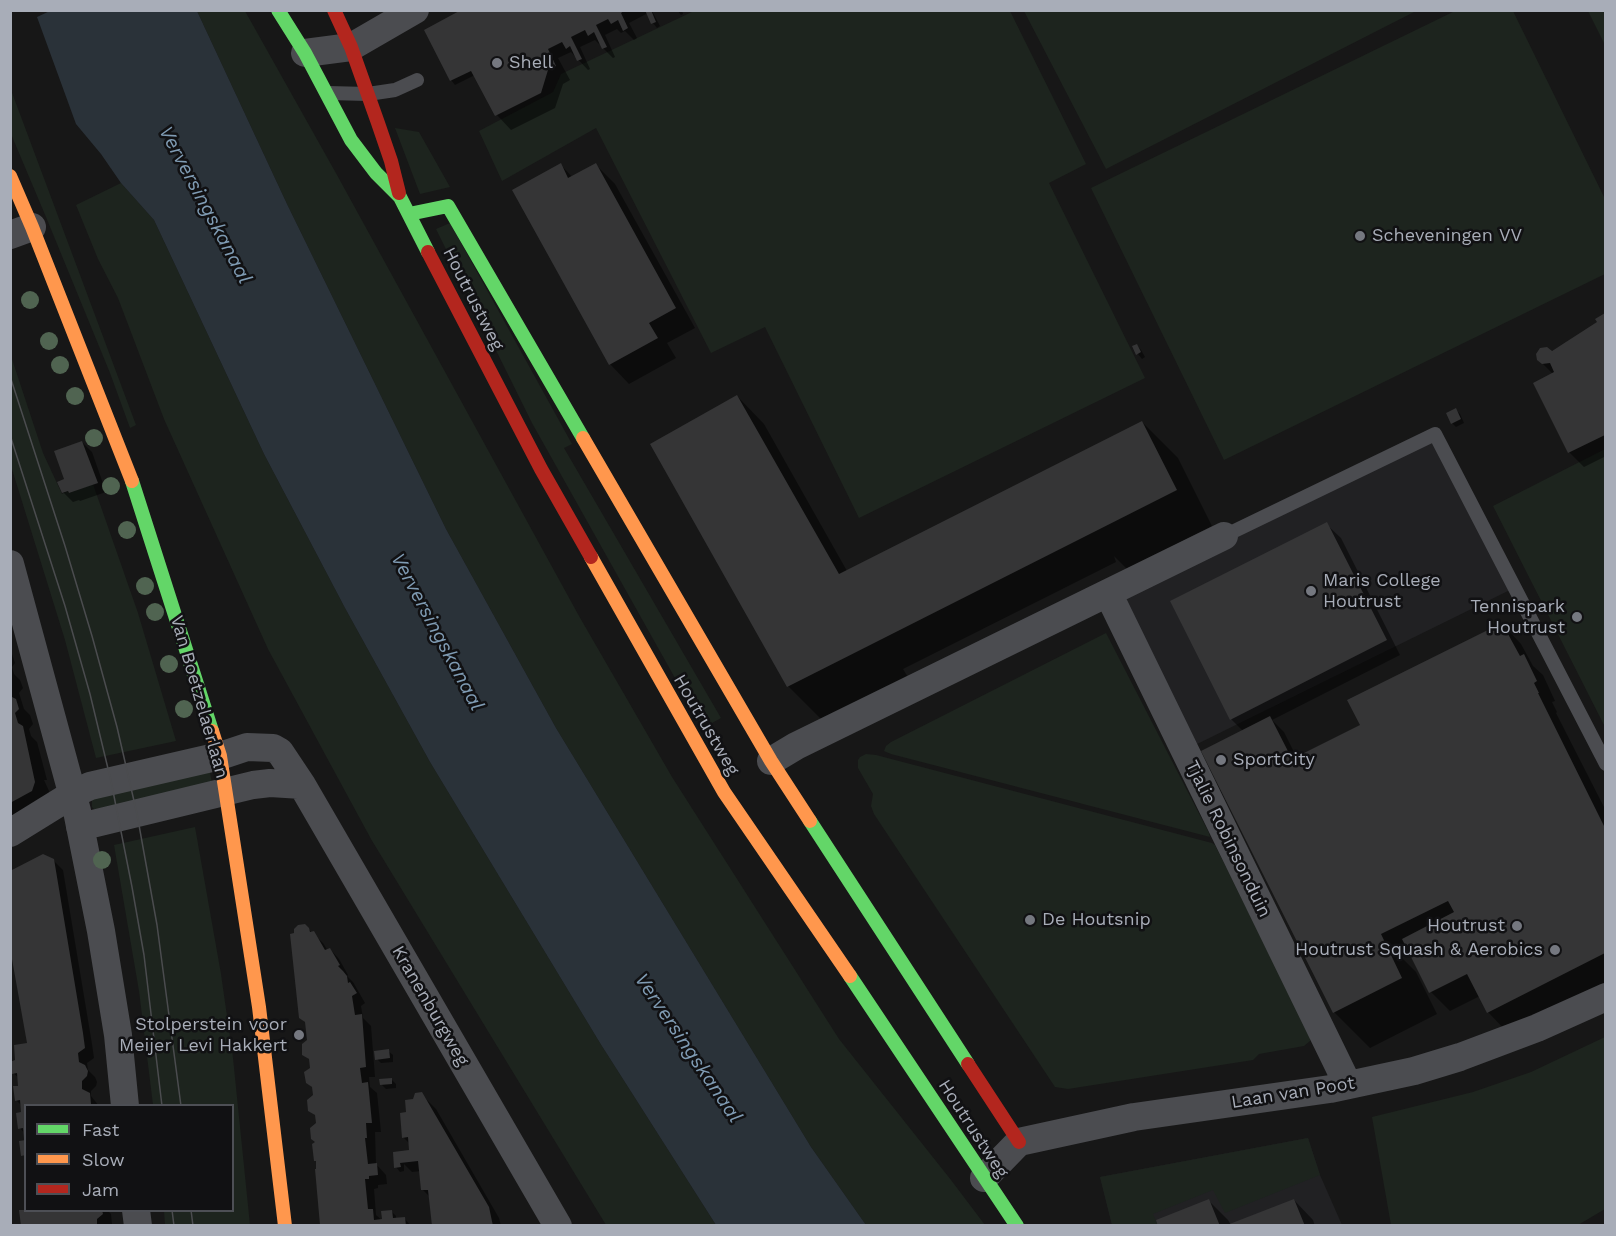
<!DOCTYPE html>
<html>
<head>
<meta charset="utf-8">
<style>
  body { margin:0 }
  #map { position:relative; width:1616px; height:1236px; overflow:hidden; background:#171717; font-family:"Work Sans",sans-serif }
  canvas { display:block }
  .frame { position:absolute; inset:0; border:12px solid #a8adb8; pointer-events:none }
  .legend { position:absolute; left:24px; top:1104px; width:210px; height:108px; box-sizing:border-box; background:#111113; border:2px solid #4d4f55; margin:0; padding:8px 10px; list-style:none; font-size:18px; color:#a8adb8 }
  .legend li { display:flex; align-items:center; gap:12px; height:30px }
  .legend b { width:30px; border:2px solid #4d4f55 }
</style>
</head>
<body>
<div id="map">
<canvas width="1616" height="1236"></canvas>
<div class="frame"></div>
<ul class="legend">
<li><b style="height:8px;background:#63d668"></b>Fast</li>
<li><b style="height:8px;background:#ff974d"></b>Slow</li>
<li><b style="height:8px;background:#b3261e"></b>Jam</li>
</ul>
</div>
<script>
const ctx = document.querySelector('canvas').getContext('2d');
ctx.lineJoin = 'round';
function fillPath(path, color) {
  ctx.fillStyle = color;
  ctx.fill(path, 'evenodd');
}
function toPath(rows) {
  const path = new Path2D();
  for (const r of rows) {
    path.moveTo(r[0], r[1]);
    for (let i = 2; i < r.length; i += 2) path.lineTo(r[i], r[i + 1]);
  }
  return path;
}
function trace(path, color, width, dash) {
  ctx.strokeStyle = color;
  ctx.lineWidth = width;
  ctx.lineCap = dash ? 'butt' : 'round';
  ctx.setLineDash(dash || []);
  ctx.stroke(path);
}
function label(font, color, halo, rows, align = 'center') {
  ctx.font = font + ' "Work Sans",sans-serif';
  ctx.lineWidth = 5;
  ctx.setLineDash([]);
  ctx.textBaseline = 'middle';
  ctx.strokeStyle = halo;
  ctx.fillStyle = color;
  for (const [text, x, y, turn = 0] of rows) {
    ctx.save();
    ctx.translate(x, y);
    ctx.rotate((+turn || 0) * Math.PI / 180);
    ctx.textAlign = isNaN(turn) ? turn : align;
    if (halo) ctx.strokeText(text, 0, 0);
    ctx.fillText(text, 0, 0);
    ctx.restore();
  }
}
fillPath(toPath([
  [1435,435,1512,589,1185,750,1109,593],
  [1308,1138,1320,1175,1342,1225,1112,1225,1100,1177]
]), '#212123');
fillPath(toPath([
  [1457,10,1513,11,1605,199,1605,274,1224,460,1091,188],
  [197,11,245,11,337,175,579,616,672,777,839,1039,951,1180,985,1225,866,1225,811,1147,556,728,446,529,287,204],
  [694,11,1010,11,1086,164,1049,183,1145,378,859,518,765,327,711,353,596,128,502,181,479,131,553,92,561,74],
  [1024,11,1416,11,1106,169],
  [1588,11,1605,11,1605,45],
  [11,90,136,425,130,428,110,373,46,217,11,134],
  [395,128,419,132,450,187,420,194],
  [121,183,154,220,264,454,345,608,430,762,600,1043,716,1225,606,1225,371,839,268,649,164,419,118,298,98,259,76,205],
  [450,223,572,444,564,448,721,718,703,728,532,423,436,229],
  [10,353,43,453,62,494,68,491,69,493,93,484,138,613,176,741,96,758,65,640,11,466],
  [1605,449,1605,727,1493,506],
  [1106,633,1209,833,1210,837,891,754,884,751,886,746,891,742],
  [866,754,876,755,1212,843,1215,845,1310,1036,1310,1041,1304,1046,1259,1054,1253,1060,1068,1089,1055,1087,874,814,871,806,873,794,858,768,858,760,860,757],
  [209,768,212,783,95,810,92,807,92,796],
  [195,827,221,974,233,1058,250,1225,165,1225,164,1211,232,1210,232,1106,153,1105,139,991,114,845],
  [1605,1037,1605,1209,1578,1225,1391,1225,1372,1117,1473,1092,1531,1072],
  [1308,1138,1320,1175,1225,1213,1213,1190,1153,1214,1158,1226,1112,1225,1100,1177]
]), '#1d241e');
fillPath(toPath([
  [52,10,197,11,287,204,446,529,556,728,811,1147,866,1225,716,1225,600,1043,430,762,345,608,264,454,154,220,121,183,101,154,76,124,37,17]
]), '#2a3239');
fillPath(toPath([
  [654,10,652,11,660,26,657,28,653,23,648,13,629,23,637,38,634,40,625,31,621,33,617,29,605,35,615,57,613,58,603,48,601,43,599,44,595,40,580,47,590,69,588,70,571,52,558,58,570,80,563,84,555,108,511,130,497,115,475,75,455,85,451,80,511,11],
  [677,10,682,10,683,14,681,15],
  [561,165,573,178,596,165,615,184,695,328,667,343,676,358,629,384,610,364],
  [1606,315,1606,456,1584,467,1569,452,1553,374,1538,359,1600,323,1598,320],
  [1137,345,1141,350,1145,357,1142,359,1138,354,1134,347],
  [737,396,764,424,847,571,1142,422,1178,458,1212,526,1127,569,1114,556,1116,562,903,669,909,679,824,722,788,686],
  [1456,410,1460,414,1464,423,1456,427,1452,423],
  [82,442,92,452,106,492,80,501,79,500,73,502,63,492,66,480],
  [1326,524,1341,538,1400,655,1272,720,1284,732,1297,758,1359,726,1502,624,1521,644,1533,666,1543,675,1555,701,1552,702,1557,712,1556,713,1606,811,1606,982,1507,1032,1488,1012,1480,996,1450,1011,1431,992,1406,944,1394,950,1416,972,1437,1014,1370,1048,1334,1012,1243,731,1231,719],
  [10,648,15,663,12,667,14,674,20,680,23,688,19,693,24,709,30,715,33,724,29,729,31,736,37,742,47,780,44,780,49,791,49,798,10,825],
  [53,860,63,870,92,1044,94,1058,87,1063,88,1070,95,1077,97,1082,96,1086,91,1091,91,1096,99,1106,26,1106,25,1134,20,1128,22,1113,22,1106,16,1100,20,1087,19,1078,13,1073,17,1062,29,1044],
  [304,925,323,943,328,951,330,949,339,959,348,975,347,976,353,982,365,1003,361,1006,363,1018,371,1026,375,1077,369,1077,370,1087,377,1093,381,1132,375,1132,376,1164,386,1175,387,1184,378,1185,378,1188,374,1189,376,1215,384,1222,392,1212,396,1216,396,1219,404,1218,411,1226,323,1226,322,1224,317,1162,315,1160,317,1117,310,1110,314,1096,314,1089,307,1082,311,1068,311,1061,304,1054,309,1040,307,1024,300,1017],
  [388,1051,393,1055,393,1062,381,1063,377,1059],
  [391,1079,396,1084,396,1088,386,1089,381,1084],
  [421,1094,436,1109,499,1218,501,1226,433,1226,430,1197,423,1190,421,1171,412,1172,404,1164,404,1171,400,1172,396,1167,394,1154,411,1152,410,1144,403,1137,408,1114,414,1100],
  [1294,1200,1313,1220,1315,1226,1160,1226,1209,1201,1228,1220,1231,1225],
  [29,1210,107,1210,111,1214,112,1224,110,1226,22,1226]
]), '#0007');
fillPath(toPath([
  [461,10,625,10,621,13,628,28,623,31,618,20,611,24,608,19,596,25,607,47,602,49,594,32,588,36,585,30,571,37,582,59,577,61,570,46,566,49,562,42,548,49,556,66,548,70,541,93,495,116,471,71,450,81,424,30],
  [645,10,651,10,656,22,651,24],
  [561,163,568,178,596,163,676,308,649,323,658,338,609,365,512,190],
  [1605,313,1605,435,1568,453,1533,383,1554,372,1550,363,1542,364,1537,360,1536,354,1540,348,1547,347,1552,351,1597,322,1595,319],
  [1137,344,1141,352,1136,355,1132,346],
  [737,395,839,574,1142,421,1177,490,787,687,650,444],
  [1456,408,1461,419,1451,424,1446,413],
  [82,441,98,483,69,493,68,491,62,493,57,482,64,479,54,451],
  [1327,522,1387,640,1230,720,1170,601],
  [1502,623,1520,656,1524,654,1537,681,1534,683,1539,693,1538,693,1605,828,1605,953,1487,1013,1467,974,1429,993,1402,939,1454,912,1448,901,1381,934,1402,978,1333,1013,1201,751,1270,716,1292,759,1360,725,1347,700],
  [10,696,16,699,19,709,15,713,18,723,23,726,35,782,32,791,10,803],
  [43,854,54,859,83,1033,85,1048,78,1053,79,1062,85,1065,88,1071,87,1076,82,1081,82,1089,90,1093,91,1104,89,1106,26,1106,26,1139,24,1139,23,1128,18,1129,16,1113,21,1112,20,1100,15,1101,13,1086,18,1086,17,1073,12,1074,10,1062,15,1060,14,1045,27,1043,10,948,10,871],
  [305,924,309,928,310,932,314,931,325,950,330,948,340,965,338,966,343,971,347,976,348,983,350,982,357,993,352,996,355,1015,362,1014,366,1067,360,1068,362,1083,368,1082,372,1123,366,1123,367,1138,365,1138,368,1164,377,1163,378,1175,369,1176,369,1179,365,1179,368,1209,373,1209,374,1220,382,1219,381,1211,392,1210,393,1218,405,1217,406,1226,320,1225,315,1169,316,1169,316,1161,314,1161,312,1144,315,1142,311,1139,310,1128,316,1123,315,1115,308,1111,307,1100,313,1095,312,1087,306,1083,304,1072,310,1068,309,1059,302,1055,302,1044,307,1040,305,1022,299,1018,290,934,294,933,294,929,298,925],
  [389,1049,390,1058,375,1060,374,1051],
  [392,1078,392,1084,380,1085,379,1079],
  [422,1092,489,1207,493,1226,432,1226,428,1190,421,1190,418,1161,400,1163,401,1167,394,1168,393,1152,409,1150,408,1137,402,1138,400,1113,406,1112,405,1100,413,1099,415,1093],
  [26,1140,26,1155,21,1156,19,1141],
  [1209,1199,1220,1226,1158,1226,1156,1220],
  [1294,1199,1305,1226,1227,1226,1227,1225],
  [19,1210,102,1210,103,1214,97,1219,97,1226,21,1226]
]), '#353536');
trace(toPath([
  [328,93,368,94,395,90,417,80],
  [1224,536,1435,434,1606,764]
]), '#4b4c50', 14);
trace(toPath([
  [305,53,351,47,415,10],
  [10,235,32,227],
  [10,564,77,811,101,931,118,1035,125,1106],
  [1108,593,1348,1085],
  [771,761,796,746,1224,536],
  [80,827,253,785,270,783,302,785],
  [10,833,73,794,90,786,220,756,247,747,273,748,280,752,302,785,558,1226],
  [984,1178,1019,1142,1134,1117,1330,1089,1414,1071,1460,1057,1537,1028,1606,997],
  [136,1210,138,1226]
]), '#4b4c50', 28);
trace(toPath([
  [278,10,305,53,351,140,376,173,400,197,428,252],
  [409,214,448,206,583,438],
  [132,481,212,731],
  [810,821,968,1064],
  [850,976,1017,1226]
]), '#63d668', 14);
trace(toPath([
  [10,176,32,227,132,481],
  [583,438,771,761,810,821],
  [591,557,724,792,850,976],
  [212,731,220,756,259,1007,285,1226]
]), '#ff974d', 14);
trace(toPath([
  [334,10,351,47,378,123,391,161,399,193],
  [428,252,541,469,591,557],
  [968,1064,1019,1142]
]), '#b3261e', 14);
trace(toPath([
  [10,376,65,546,92,636,117,727,137,814,157,925,181,1106],
  [10,435,65,606,90,694,111,781,132,887,144,955,162,1106],
  [172,1210,174,1226],
  [191,1210,193,1226]
]), '#4b4c4f', 1.5);
ctx.fillStyle = '#506451';
for (const [x, y] of [
  [30,300],
  [49,341],
  [60,365],
  [75,396],
  [94,438],
  [111,486],
  [127,530],
  [145,586],
  [155,612],
  [169,664],
  [184,709],
  [102,860]
]) {
  ctx.beginPath();
  ctx.arc(x, y, 9, 0, 2 * Math.PI);
  ctx.fill();
}
for (const [x, y, r, color] of [
  [497,63,6,"#757880"],
  [1360,236,6,"#757880"],
  [1311,591,6,"#757880"],
  [1577,617,6,"#757880"],
  [1221,760,6,"#757880"],
  [1030,920,6,"#757880"],
  [1517,926,6,"#757880"],
  [1555,950,6,"#757880"],
  [299,1035,6,"#757880"]
]) {
  const dot = new Path2D();
  dot.arc(x, y, r, 0, 2 * Math.PI);
  ctx.fillStyle = color;
  ctx.fill(dot);
  trace(dot, '#111113', 2);
}
label('18px', '#a8adb8', '#111113', [
  ["Shell",509,63],
  ["Scheveningen VV",1372,236],
  ["Maris College",1323,581],
  ["Houtrust",1323,602],
  ["Tennispark",1565,607,"right"],
  ["Houtrust",1565,628,"right"],
  ["SportCity",1233,760],
  ["De Houtsnip",1042,920],
  ["Houtrust",1505,926,"right"],
  ["Houtrust Squash & Aerobics",1543,950,"right"],
  ["Stolperstein voor",287,1025,"right"],
  ["Meijer Levi Hakkert",287,1046,"right"]
], 'left');
label('18px', '#a8adb8', '#111113', [
  ["Houtrustweg",473,299,63],
  ["Van Boetzelaerlaan",199,697,74],
  ["Houtrustweg",706,725,60],
  ["Tjalie Robinsonduin",1228,839,64],
  ["Kranenburgweg",430,1006,60],
  ["Laan van Poot",1293,1093,-9],
  ["Houtrustweg",973,1129,57]
]);
label('italic 20px', '#7f9bb3', '#111113', [
  ["Verversingskanaal",205,205,62],
  ["Verversingskanaal",437,632,62],
  ["Verversingskanaal",688,1048,56]
]);
</script>
</body>
</html>
